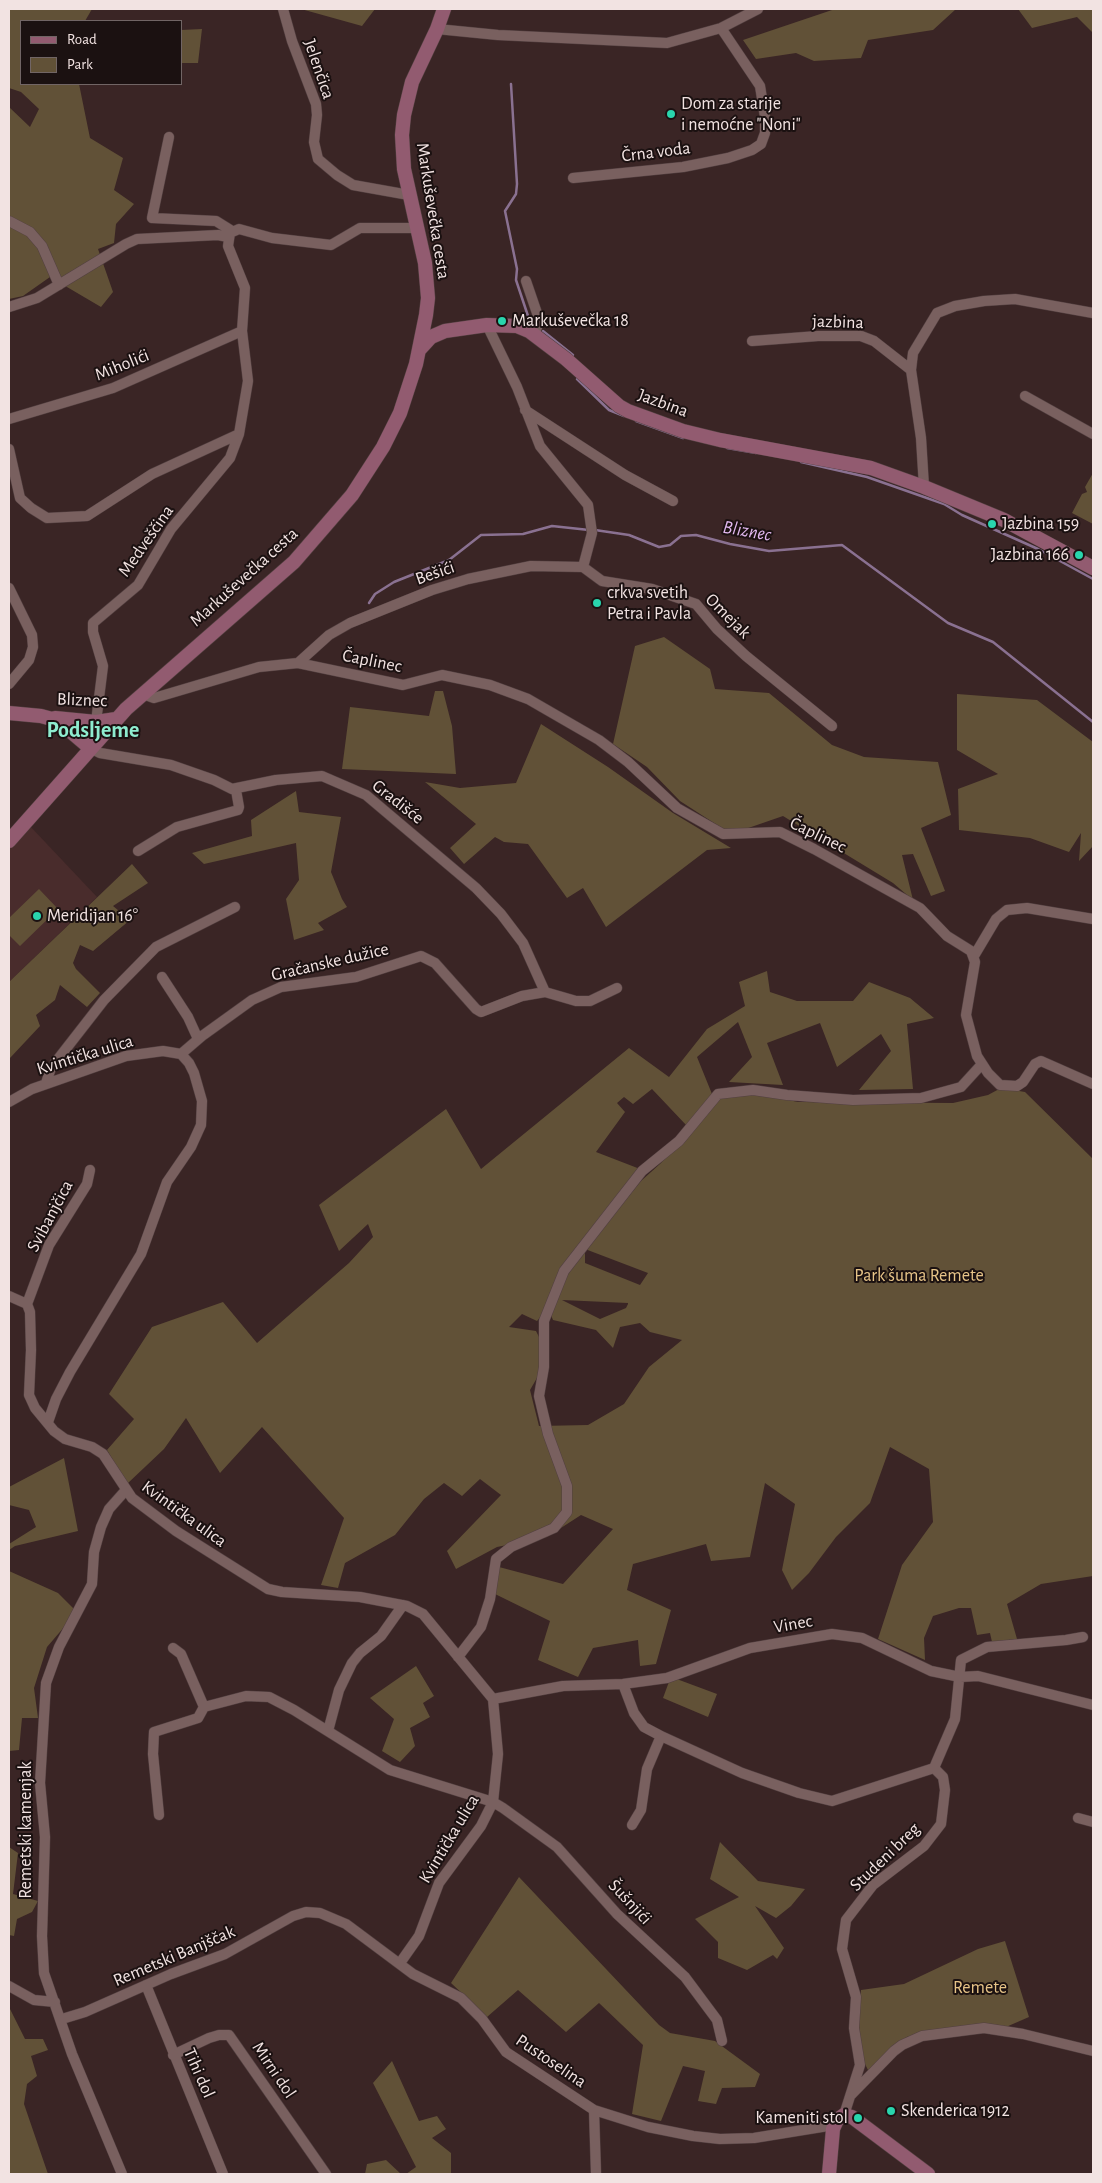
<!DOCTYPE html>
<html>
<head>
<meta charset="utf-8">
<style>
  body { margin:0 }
  #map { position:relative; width:1102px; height:2183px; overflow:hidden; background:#3a2525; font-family:"Alegreya Sans",sans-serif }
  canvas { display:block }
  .frame { position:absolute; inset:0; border:10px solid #f2e3e2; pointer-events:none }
  .legend { position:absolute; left:20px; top:20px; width:162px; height:65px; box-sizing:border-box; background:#1b1111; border:1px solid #716565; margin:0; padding:6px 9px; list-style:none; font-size:15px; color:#f2e3e2 }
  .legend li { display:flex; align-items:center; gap:10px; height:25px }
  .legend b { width:25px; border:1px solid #716565 }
</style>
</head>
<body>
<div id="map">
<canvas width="1102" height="2183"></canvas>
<div class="frame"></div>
<ul class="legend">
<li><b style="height:6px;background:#925b70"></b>Road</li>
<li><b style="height:14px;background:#615137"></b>Park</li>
</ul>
</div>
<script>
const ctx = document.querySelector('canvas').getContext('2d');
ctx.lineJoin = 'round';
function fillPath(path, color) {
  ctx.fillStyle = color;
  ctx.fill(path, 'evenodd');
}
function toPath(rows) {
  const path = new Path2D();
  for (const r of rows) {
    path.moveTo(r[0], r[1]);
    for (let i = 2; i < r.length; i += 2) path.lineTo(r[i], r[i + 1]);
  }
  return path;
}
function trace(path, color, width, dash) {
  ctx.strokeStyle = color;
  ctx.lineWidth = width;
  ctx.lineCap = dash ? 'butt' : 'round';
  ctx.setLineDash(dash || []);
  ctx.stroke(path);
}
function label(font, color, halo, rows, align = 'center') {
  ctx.font = font + ' "Alegreya Sans",sans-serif';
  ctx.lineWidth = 4;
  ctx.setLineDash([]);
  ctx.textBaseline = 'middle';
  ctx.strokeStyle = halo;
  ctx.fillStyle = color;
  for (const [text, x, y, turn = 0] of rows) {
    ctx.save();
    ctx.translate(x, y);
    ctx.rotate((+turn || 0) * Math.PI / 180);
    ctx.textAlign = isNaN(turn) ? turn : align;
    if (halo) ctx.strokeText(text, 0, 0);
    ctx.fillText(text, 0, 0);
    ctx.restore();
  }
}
fillPath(toPath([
  [29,825,97,897,9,982,9,847]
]), '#492c2c');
fillPath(toPath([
  [9,9,92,9,85,21,21,21,21,84,79,84,90,138,123,158,114,190,134,204,116,224,114,243,98,249,113,292,101,307,50,277,23,296,9,299,9,107,30,127,39,109,21,92,9,88],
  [301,9,375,9,362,26],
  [835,9,956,9,933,30,868,40,861,58,814,61,796,53,756,59,743,40],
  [1018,9,1093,9,1093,33,1077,17,1032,28],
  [202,29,198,63,181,63,181,30],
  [1093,473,1093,524,1072,513,1082,494,1087,492,1085,487],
  [664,637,710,669,715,689,769,693,832,745,864,757,938,762,951,815,921,828,945,891,931,896,913,854,902,855,913,900,893,883,783,816,731,834,680,801,647,767,613,744,635,646],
  [435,691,443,691,452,726,456,774,342,769,350,707,429,716],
  [957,694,1037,700,1093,742,1093,846,1079,861,1081,833,1069,852,1030,838,959,830,958,789,998,774,957,750],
  [541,724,608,767,673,813,731,848,707,850,606,927,583,888,567,898,528,844,504,842,495,837,464,864,450,848,476,824,425,782,460,788,516,783],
  [296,791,299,812,341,817,331,872,342,899,347,907,318,923,324,930,294,940,286,899,299,880,296,843,204,864,192,853,252,836,251,820],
  [132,864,148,883,113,906,130,920,93,951,80,945,73,963,76,969,100,993,87,1007,60,985,55,1000,36,1015,40,1026,10,1058,9,982],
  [39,889,58,909,20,946,9,935,9,918],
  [767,971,770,992,797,1001,853,1001,869,982,910,998,934,1018,907,1024,913,1089,859,1090,891,1051,881,1034,837,1067,820,1023,767,1043,783,1085,729,1082,752,1057,738,1022,697,1057,712,1094,687,1126,652,1089,633,1104,624,1097,617,1103,625,1112,596,1152,640,1169,612,1216,641,1181,661,1163,717,1097,736,1089,798,1102,953,1103,988,1095,1001,1088,1025,1092,1093,1159,1093,1576,1041,1584,1007,1604,1017,1639,992,1642,990,1633,977,1635,971,1608,959,1608,933,1616,924,1638,925,1660,878,1639,902,1565,933,1522,929,1469,890,1447,870,1503,836,1537,809,1573,792,1590,782,1570,795,1504,765,1483,750,1557,711,1561,706,1544,633,1564,627,1590,671,1610,656,1664,640,1666,638,1640,593,1648,578,1677,538,1660,550,1621,495,1594,499,1567,563,1584,613,1529,581,1515,547,1537,497,1547,456,1569,447,1551,501,1495,480,1479,462,1496,444,1483,424,1499,395,1535,345,1563,338,1588,321,1585,344,1518,262,1427,220,1473,186,1418,164,1449,127,1484,107,1450,134,1419,109,1394,152,1327,223,1302,257,1343,349,1263,373,1237,368,1224,339,1251,319,1205,446,1109,481,1169,629,1048,669,1077,707,1029,745,1006,739,982],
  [585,1249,648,1273,640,1285,585,1263],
  [562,1300,628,1303,628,1304,626,1308,600,1319],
  [548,1308,553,1320,596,1330,613,1348,620,1327,640,1323,650,1332,682,1340,649,1367,624,1404,588,1425,539,1426,530,1390,541,1371,540,1339,536,1331,509,1327,522,1314,537,1321],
  [64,1458,78,1531,15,1546,9,1550,9,1544,36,1527,29,1510,9,1505,9,1487],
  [9,1571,58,1593,77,1612,47,1647,34,1688,38,1718,22,1718,19,1750,9,1751],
  [416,1666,434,1696,423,1703,430,1717,410,1728,415,1746,400,1762,382,1751,394,1719,370,1698],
  [674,1678,717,1694,708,1717,663,1698,670,1679],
  [720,1842,758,1881,805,1889,791,1906,776,1918,755,1906,784,1948,777,1959,773,1955,747,1970,718,1958,718,1942,695,1919,739,1897,710,1879],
  [9,1847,18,1853,13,1894,38,1901,32,1912,17,1919,14,1936,9,1935],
  [519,1877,659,2025,670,2033,715,2041,760,2074,755,2087,722,2088,716,2104,698,2101,705,2071,683,2066,661,2121,632,2114,643,2045,599,2003,566,2032,518,1990,487,2017,451,1983],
  [1005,1941,1029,2017,1006,2027,923,2033,907,2037,898,2043,869,2072,865,2064,858,2029,861,1990,904,1984,978,1949],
  [9,2007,25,2039,43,2039,48,2050,31,2056,37,2076,27,2084,24,2104,48,2174,9,2174],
  [392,2061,419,2121,437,2116,446,2129,432,2138,451,2153,451,2174,406,2174,416,2167,373,2083],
  [386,2160,401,2174,365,2174,367,2164]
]), '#615137');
trace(toPath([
  [511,84,517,184,516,194,505,211,517,269,516,280,530,322],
  [543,331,573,355],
  [577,379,609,410,624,416],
  [636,421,683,438],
  [727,448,756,453],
  [801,462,867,477,944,504,962,515,1038,549,1093,579],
  [595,530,629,535,659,547,670,545,681,536,696,535,730,544,769,551,842,545,948,623,993,642,1093,722],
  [369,603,375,594,394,582,449,560,481,535,523,534,552,526,589,530]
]), '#8a7191', 2.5);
const street = toPath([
  [283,9,292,41,316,104,317,115,314,142,318,159,337,175,353,185,409,195],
  [437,29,498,35,667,43,721,28,758,9],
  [169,137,152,218,216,221,232,231],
  [573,178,683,167,728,158,752,150,761,144,765,133,765,117,760,86,721,28],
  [9,221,30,232,42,246,59,285],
  [526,281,538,316,539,322,534,335],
  [9,307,37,298,126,244,137,239,218,235,228,237],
  [752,341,818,336,861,336,874,341,911,370],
  [1025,396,1093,434],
  [525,410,625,475,673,501],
  [9,419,113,388,242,331],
  [9,449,20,498,31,508,47,518,87,516,152,474,239,434],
  [924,487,921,438,911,370,913,353,937,313,955,306,984,301,1015,299,1093,313],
  [583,567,602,581,652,589,696,604,717,629,746,656,832,726],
  [9,588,32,635,33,647,29,660,9,684],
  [298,663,403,685,442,675,490,685,528,699,599,740,628,762,677,808,723,834,780,832,814,849,920,908,947,936,971,951,975,962,966,1015,977,1056,988,1073,1000,1085,1017,1086,1023,1082,1035,1064,1041,1061,1093,1084],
  [143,694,154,698,161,696,259,667,298,663,329,635,350,623,432,590,468,579,531,566,583,567,592,533,588,505,540,446,517,387,487,325],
  [96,722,103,666,93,632,93,623,138,585,171,529,230,458,239,434,248,381,242,331,245,288,228,246,230,233,239,229,272,238,331,245,360,228,418,228],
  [90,748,100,753,171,765,214,780,232,789,276,780,322,776,366,795,476,888,501,914,523,943,545,992],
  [138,851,177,827,238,810,239,807,236,790],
  [974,956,996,919,1007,910,1027,908,1093,919],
  [162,977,188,1017,198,1039],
  [181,1054,202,1036,252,1000,281,987,356,977,421,956,435,963,476,1009,481,1012,522,996,545,992,576,1001,590,1001,617,988],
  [46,1083,51,1068,104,1000,156,947,235,907],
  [9,1102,32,1089,126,1056,163,1051,181,1054,189,1063,194,1073,202,1101,201,1125,191,1147,167,1182,141,1254,70,1372,56,1399,48,1422],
  [9,1296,27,1304,30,1312,31,1350,29,1395,35,1408,54,1431,65,1439,92,1447,103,1454,132,1498,176,1531,268,1589,282,1592,360,1597,407,1606,423,1614,493,1699,498,1754,493,1802,481,1826,439,1883,419,1936,400,1963],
  [27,1304,49,1245,87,1184,90,1170],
  [173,1648,181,1654,204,1707,246,1696,269,1697,294,1710,390,1770,493,1802,503,1808,557,1847,617,1914,685,1977,717,2020,722,2041],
  [458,1657,481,1627,490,1599,496,1559,511,1547,554,1528,567,1512,567,1486,548,1434,539,1396,544,1367,544,1321,564,1271,642,1171,679,1141,718,1094,753,1090,787,1095,853,1100,921,1098,961,1087,982,1064],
  [623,1684,634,1713,644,1727,661,1736,742,1773,799,1793,832,1801,934,1768],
  [493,1699,563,1686,623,1684,667,1678,750,1648,832,1634,862,1638,931,1671,960,1677,978,1676,1093,1705],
  [328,1731,339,1690,352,1663,360,1653,381,1636,403,1605],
  [934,1768,955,1719,961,1660,987,1647,1066,1640,1083,1637],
  [159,1815,153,1754,154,1732,198,1718,204,1707],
  [1078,1818,1093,1822],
  [632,1825,641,1810,647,1769,661,1736],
  [146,1985,223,2174],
  [9,1986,34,2000,55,2002],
  [62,2019,85,2012,171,1974,225,1954,293,1916,306,1912,320,1913,346,1924,413,1974,461,1998,482,2019,506,2052,594,2110,648,2127,693,2136,720,2139,754,2138,834,2125],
  [173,2055,209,2038,219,2035,229,2035,326,2174],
  [850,2096,894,2051,902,2045,922,2036,984,2028,1023,2034,1093,2051],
  [594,2110,596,2174],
  [844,2115,860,2065,854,2028,856,1997,842,1949,846,1920,873,1885,924,1846,941,1824,945,1790,943,1777,934,1768],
  [122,2174,72,2054,44,1973,42,1936,45,1837,40,1783,46,1683,59,1647,92,1584,94,1552,101,1527,109,1509,125,1491]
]);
const secondary = toPath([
  [420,349,431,337,445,331,487,325,517,326,529,331,566,359,619,406,628,411,683,431,720,440,871,468,924,487,1004,520,1093,568],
  [9,713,41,716,52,719,63,725,90,748],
  [55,718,96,722,116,719],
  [9,841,126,709,294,562,352,495,383,447,400,413,416,364,426,315,428,298,425,263,404,169,402,135,404,115,412,82,437,29,444,9],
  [829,2174,833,2129,837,2120,844,2115,852,2117,928,2174]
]);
trace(street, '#534041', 11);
trace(secondary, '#534041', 15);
trace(street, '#79605f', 10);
trace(secondary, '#925b70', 14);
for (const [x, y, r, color] of [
  [671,114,5,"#29d5ad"],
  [502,321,5,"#29d5ad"],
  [992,524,5,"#29d5ad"],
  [1079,555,5,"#29d5ad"],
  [597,603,5,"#29d5ad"],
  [37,916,5,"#29d5ad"],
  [891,2111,5,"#29d5ad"],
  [858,2118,5,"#29d5ad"]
]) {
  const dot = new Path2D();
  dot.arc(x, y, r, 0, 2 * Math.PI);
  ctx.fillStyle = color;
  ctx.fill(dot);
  trace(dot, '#1b1111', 2);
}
label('18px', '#f2e3e2', '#1b1111', [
  ["Jelenčica",319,69,71],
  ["Črna voda",656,152,-7],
  ["Markuševečka cesta",433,211,81],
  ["jazbina",838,322,2],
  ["Miholići",122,365,-22],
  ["Jazbina",663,403,20],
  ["Medveščina",146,541,-55],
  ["Bešići",435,573,-19],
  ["Markuševečka cesta",244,577,-42],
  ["Omejak",728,616,45],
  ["Čaplinec",372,661,11],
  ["Bliznec",82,700,2],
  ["Gradišće",398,802,38],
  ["Čaplinec",818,835,26],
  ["Gračanske dužice",330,962,-13],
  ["Kvintička ulica",85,1055,-17],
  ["Svibanjčica",50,1216,-62],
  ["Kvintička ulica",184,1514,36],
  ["Vinec",793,1624,-10],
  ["Remetski kamenjak",26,1830,-90],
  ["Kvintička ulica",449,1839,-59],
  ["Studeni breg",885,1857,-44],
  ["Šušnjići",630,1902,47],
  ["Remetski Banjščak",174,1956,-23],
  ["Pustoselina",551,2061,34],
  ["Mirni dol",274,2070,56],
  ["Tihi dol",199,2073,66]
]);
label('18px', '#f2e3e2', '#1b1111', [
  ["Dom za starije",681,104],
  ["i nemoćne \"Noni\"",681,125],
  ["Markuševečka 18",512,321],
  ["Jazbina 159",1002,524],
  ["Jazbina 166",1069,555,"right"],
  ["crkva svetih",607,593],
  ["Petra i Pavla",607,614],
  ["Meridijan 16°",47,916],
  ["Skenderica 1912",901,2111],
  ["Kameniti stol",848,2118,"right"]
], 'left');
label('18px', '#e7c488', '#1b1111', [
  ["Park šuma Remete",919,1276],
  ["Remete",980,1988]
]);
label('italic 19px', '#e1b8ef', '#1b1111', [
  ["Bliznec",747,531,10]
]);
label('bold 22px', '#8eeccf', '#1b1111', [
  ["Podsljeme",93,730]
]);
</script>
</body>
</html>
